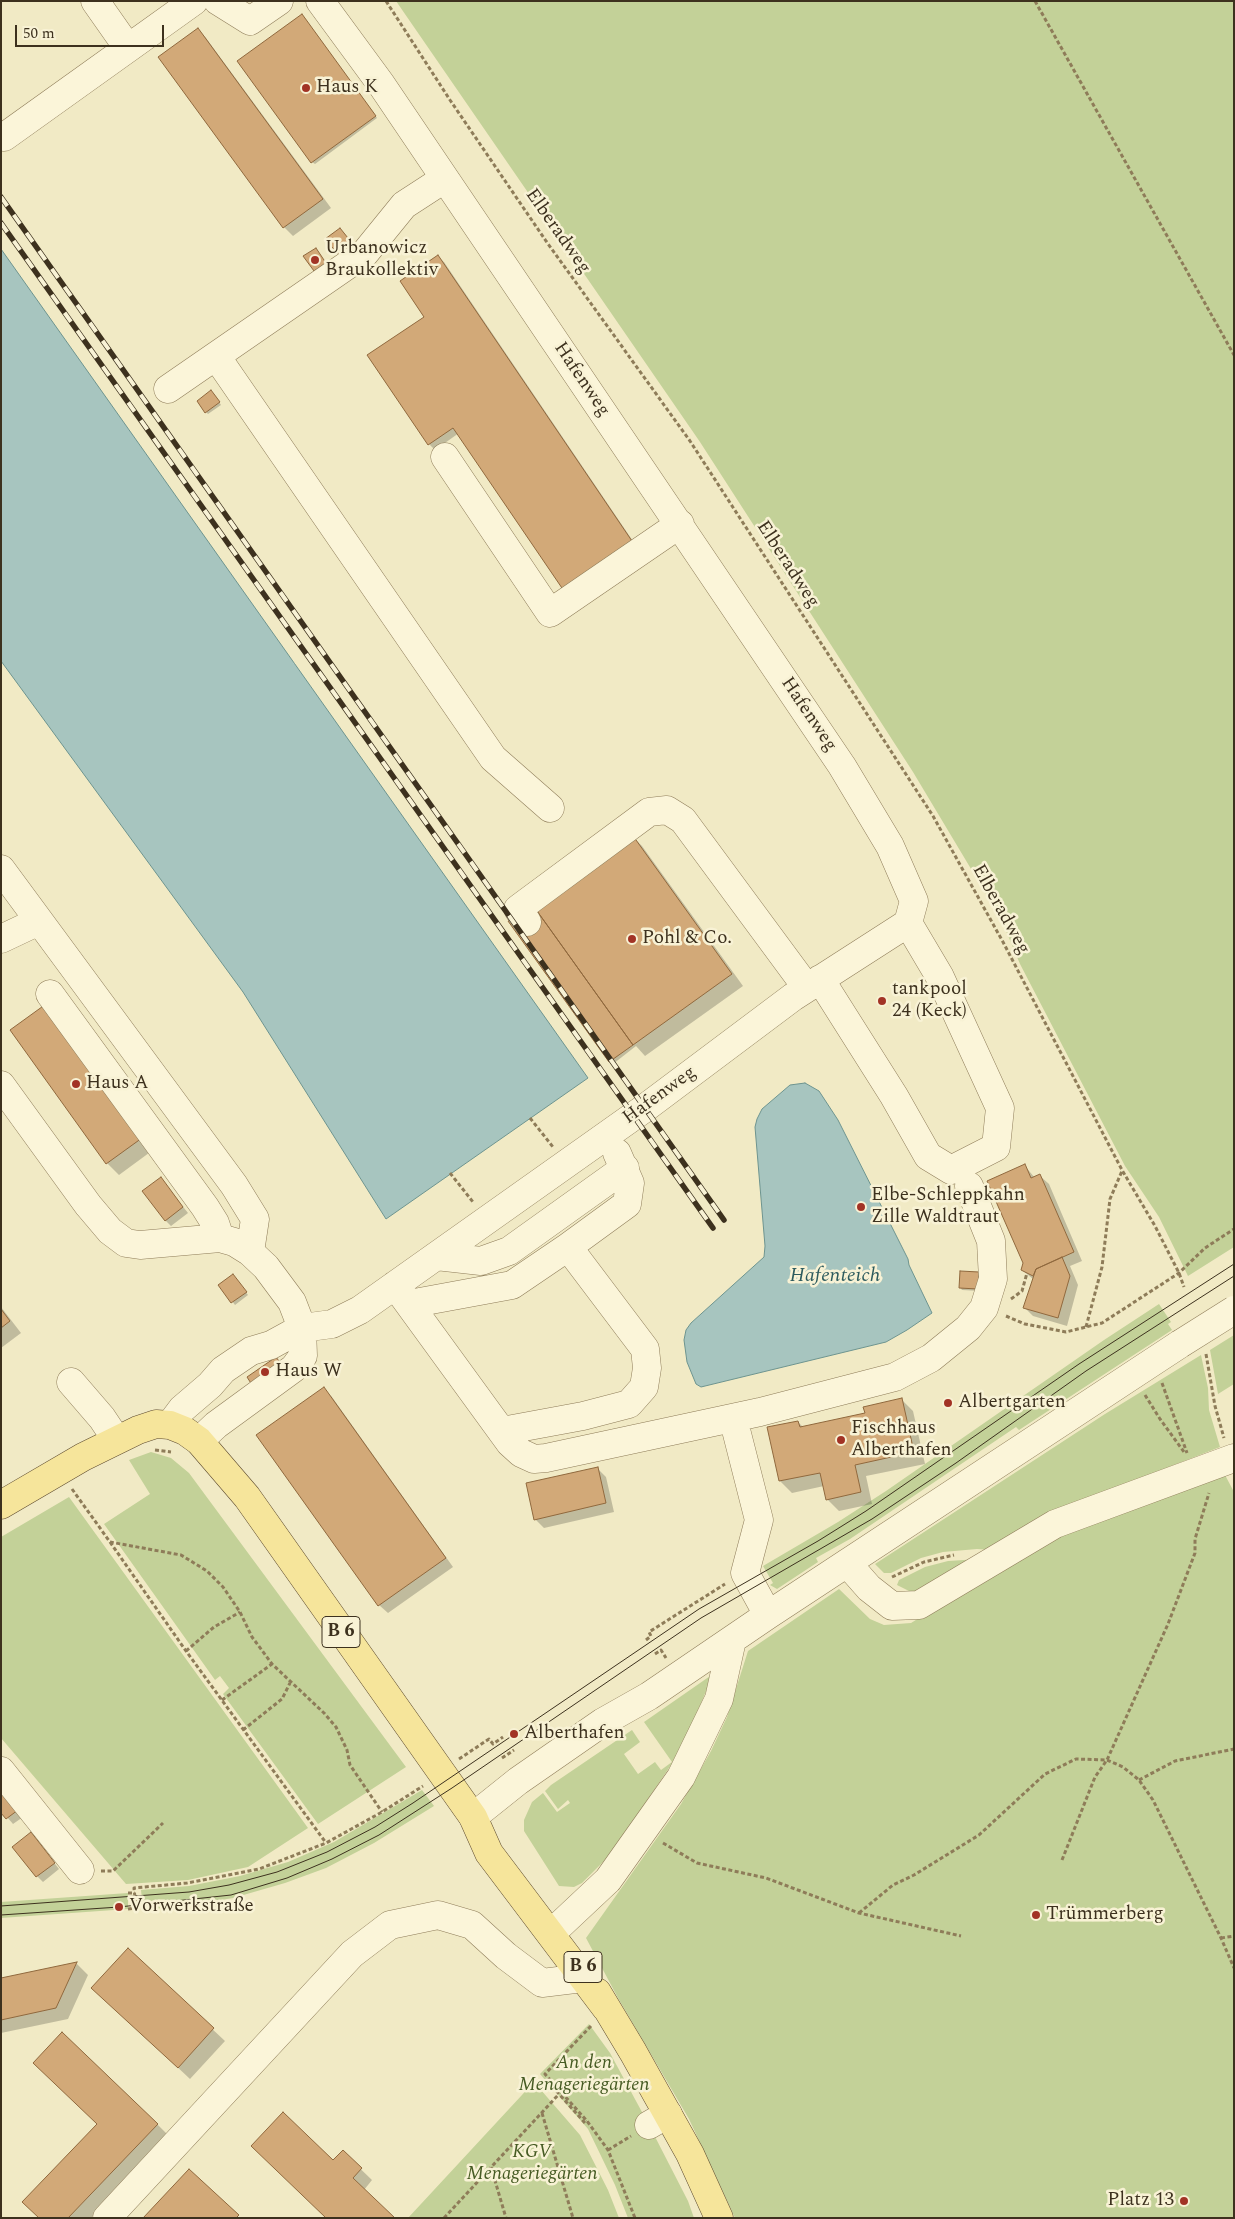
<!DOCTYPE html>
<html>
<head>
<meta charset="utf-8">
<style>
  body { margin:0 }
  #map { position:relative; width:1235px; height:2219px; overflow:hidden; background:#f1eac5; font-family:Spectral,serif }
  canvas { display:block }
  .frame { position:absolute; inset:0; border:2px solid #3d311e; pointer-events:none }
  .scale { position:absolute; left:15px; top:25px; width:149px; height:22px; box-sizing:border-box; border:2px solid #3d311e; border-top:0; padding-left:6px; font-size:15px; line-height:18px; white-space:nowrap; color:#3d311e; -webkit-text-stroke:4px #f8f2d5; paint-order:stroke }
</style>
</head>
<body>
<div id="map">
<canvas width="1235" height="2219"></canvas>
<div class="frame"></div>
<div class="scale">50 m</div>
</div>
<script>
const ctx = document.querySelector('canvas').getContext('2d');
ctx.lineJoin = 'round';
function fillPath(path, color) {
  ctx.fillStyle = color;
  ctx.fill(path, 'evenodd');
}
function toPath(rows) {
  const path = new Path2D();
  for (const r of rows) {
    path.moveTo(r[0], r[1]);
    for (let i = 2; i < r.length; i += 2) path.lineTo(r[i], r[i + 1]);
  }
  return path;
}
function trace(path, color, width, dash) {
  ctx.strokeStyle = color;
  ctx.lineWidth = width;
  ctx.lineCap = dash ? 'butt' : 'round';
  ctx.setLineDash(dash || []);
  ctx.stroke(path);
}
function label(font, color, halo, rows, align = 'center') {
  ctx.font = font + ' Spectral,serif';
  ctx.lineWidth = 5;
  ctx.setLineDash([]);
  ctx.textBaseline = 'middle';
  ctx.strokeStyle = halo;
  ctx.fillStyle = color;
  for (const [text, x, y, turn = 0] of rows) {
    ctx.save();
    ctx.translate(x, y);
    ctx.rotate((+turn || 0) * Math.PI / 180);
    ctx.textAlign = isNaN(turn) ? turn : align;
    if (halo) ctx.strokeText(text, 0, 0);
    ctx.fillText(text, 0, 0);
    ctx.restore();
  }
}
fillPath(toPath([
  [396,1,1234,1,1234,1247,1188,1276,1159,1217,1125,1166,1020,964,1001,919,913,772,700,442],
  [1159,1304,1171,1322,1168,1324,1172,1330,1019,1430,1016,1427,850,1539,816,1558,818,1562,777,1589,770,1585,773,1583,763,1566,838,1522,886,1491,1104,1340],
  [1234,1335,1234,1384,1218,1394,1210,1350],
  [1201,1355,1208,1388,1209,1410,1220,1447,1069,1506,992,1550,977,1549,943,1552,921,1558,891,1573,884,1573,875,1564,1105,1414],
  [151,1452,171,1458,189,1473,406,1767,318,1824,223,1694,229,1688,220,1676,215,1680,104,1524,150,1494,129,1460],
  [1225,1475,1234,1492,1234,2218,735,2218,689,2119,618,1998,586,1938,681,1804,711,1751,727,1717,748,1651,839,1589,870,1619,884,1625,911,1623,1048,1538],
  [69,1497,308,1828,248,1867,188,1880,126,1884,1,1738,1,1537],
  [980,1559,920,1593,909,1591,897,1585,899,1580,925,1567,948,1561],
  [713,1674,693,1723,671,1765,611,1854,582,1883,574,1887,559,1886,524,1831,524,1820,532,1802,543,1793,557,1812,570,1803,568,1800,558,1809,545,1791,551,1785,632,1730,640,1742,624,1754,638,1774,655,1762,661,1770,672,1762,644,1722],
  [422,1790,434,1806,374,1843,326,1868,285,1883,233,1898,190,1905,143,1910,141,1890,189,1886,240,1876,288,1862,334,1842],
  [128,1893,128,1909,1,1918,1,1902],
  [589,2024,610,2053,649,2125,688,2201,694,2218,628,2218,615,2185,588,2129,540,2074],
  [534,2082,580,2135,608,2190,619,2218,408,2218]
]), '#c3d198');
const water = toPath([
  [1,249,588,1078,386,1219,243,992,1,661,1,249],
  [805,1083,819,1091,838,1120,908,1259,909,1265,932,1313,907,1330,886,1342,701,1387,696,1384,687,1362,684,1340,686,1330,691,1323,764,1257,765,1246,755,1127,757,1119,762,1109,790,1085,805,1083]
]);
fillPath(water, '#a7c5bf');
trace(water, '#6d948f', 1);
fillPath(toPath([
  [304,18,377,118,315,164,312,162],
  [198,29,206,38,331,208,293,236,284,227],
  [340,229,360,252,347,262,327,239],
  [438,257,444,262,639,550,459,433,435,450,429,444,369,355,426,317],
  [214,394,221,405,208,414,206,412],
  [631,835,642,846,743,986,645,1056,636,1046,613,1064,510,921],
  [12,1030,153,1150,119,1175,107,1163],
  [1024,1165,1035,1178,1040,1176,1049,1184,1082,1261,1070,1266,1078,1285,1067,1326,1033,1316,1024,1307,1033,1279,1022,1270,1024,1263],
  [161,1179,188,1213,171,1226,165,1220],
  [978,1273,980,1276,980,1291,962,1290,960,1287],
  [235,1278,248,1295,235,1305,220,1285],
  [1,1307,21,1333,1,1348],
  [323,1389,332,1397,453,1567,388,1613,379,1605],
  [902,1400,913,1411,925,1464,866,1476,872,1504,839,1511,827,1499,824,1486,792,1493,780,1481,769,1428,798,1422,804,1428,866,1414],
  [597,1468,606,1477,614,1512,544,1528,535,1519],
  [1,1789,23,1817,13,1824,1,1810],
  [36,1839,59,1869,43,1882,37,1876],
  [128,1950,225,2041,190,2079,105,1999],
  [77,1964,88,1975,68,2019,1,2033,1,1979],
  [98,2124,157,2124,169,2136,91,2218,41,2218],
  [343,2152,372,2180,364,2190,333,2161]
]), '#0003');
const building = toPath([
  [302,14,376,116,311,163,237,61,302,14],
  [198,28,323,199,283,228,158,57,198,28],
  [340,228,352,243,338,254,325,239,340,228],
  [316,248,326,263,314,271,303,256,316,248],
  [438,255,634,544,564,591,453,428,428,445,367,355,424,317,400,281,438,255],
  [211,390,220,402,205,413,197,401,211,390],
  [631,833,732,974,633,1045,532,904,631,833],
  [532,904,633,1045,609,1062,508,921,532,904],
  [46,1004,142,1138,106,1164,10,1030,46,1004],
  [1025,1164,1031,1178,1040,1174,1074,1252,1036,1269,1033,1276,1021,1270,1023,1263,987,1181,1025,1164],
  [161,1177,183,1207,165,1221,142,1191,161,1177],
  [1062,1257,1070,1276,1058,1318,1023,1308,1036,1269,1062,1257],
  [960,1271,979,1272,978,1289,959,1288,960,1271],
  [233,1274,247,1292,231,1303,218,1285,233,1274],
  [1,1309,10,1321,1,1328,1,1309],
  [276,1357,284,1368,254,1388,247,1377,276,1357],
  [324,1387,446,1558,378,1606,256,1435,324,1387],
  [902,1398,914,1452,855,1465,861,1492,826,1500,820,1473,779,1481,767,1427,798,1421,800,1427,865,1413,863,1407,902,1398],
  [598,1467,606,1503,534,1520,526,1483,598,1467],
  [1,1789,18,1810,6,1819,1,1813,1,1789],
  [31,1832,55,1863,36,1877,12,1847,31,1832],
  [128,1948,214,2028,178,2068,91,1988,128,1948],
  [77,1962,56,2008,1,2020,1,1978,77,1962],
  [62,2032,158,2124,68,2218,39,2218,22,2202,97,2124,33,2063,62,2032],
  [283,2112,333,2160,343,2150,362,2168,353,2178,395,2218,326,2218,251,2146,283,2112],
  [189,2169,239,2215,236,2218,143,2218,189,2169]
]);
fillPath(building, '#d2a978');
trace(building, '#8f683d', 1);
const minor = toPath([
  [95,1,128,48],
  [218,1,250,21,279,1],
  [4,137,194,1],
  [216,356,493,758,550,808],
  [168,389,365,253,404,205,444,179],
  [445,457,550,613,680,524],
  [1,869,234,1185,255,1219,250,1252],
  [527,922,518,909,526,903,649,812,667,810,683,820,807,988],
  [1,939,39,921],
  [820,979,894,1096,928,1156,951,1170,996,1147,1000,1108,940,977,908,923],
  [50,994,205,1207,215,1223,220,1238],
  [1,1085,88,1205,110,1231,126,1243,140,1245,220,1238,234,1242,250,1252,266,1267,292,1302,302,1328,303,1356,294,1368,216,1425,199,1441],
  [568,1247,627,1204,630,1183,617,1153],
  [436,1256,481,1261,509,1251,625,1168],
  [395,1285,510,1443,521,1453,534,1459,546,1458,760,1412,895,1377,931,1358,968,1328,984,1308,993,1279,991,1241,969,1186],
  [409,1304,512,1285,568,1247,645,1349,647,1368,644,1387,629,1404,583,1416,502,1431],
  [71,1382,102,1418,116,1439],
  [733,1418,759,1520,745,1573,768,1615],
  [170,1425,182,1409,210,1385,223,1370,251,1351,271,1345,302,1328,332,1324,360,1310,645,1108,793,997,908,923,914,901,890,846,842,766,381,84,320,1],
  [847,1563,869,1588,892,1606,919,1605,1055,1524,1234,1458],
  [1,1771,80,1870],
  [473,1817,518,1781,603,1722,649,1696,768,1615,1180,1344],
  [559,1926,608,1880,681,1777,719,1699,732,1640],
  [649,2125,668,2114],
  [107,2218,352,1954,390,1925,438,1915,472,1925,506,1956,542,1983,583,1978]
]);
const major = toPath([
  [1,1505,83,1457,138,1430,156,1424,170,1425,185,1431,199,1441,247,1497,473,1817,489,1853,606,2008],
  [597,1992,633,2052,690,2154,719,2218]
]);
trace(minor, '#8e7c59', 29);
trace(major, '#5c492e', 29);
trace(toPath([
  [386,1,450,100,546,241,690,441,933,816,1003,942,1122,1170,1155,1226,1179,1273,1184,1287],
  [1035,1,1234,355],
  [530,1118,553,1147],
  [450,1173,473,1202],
  [1011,1299,1022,1291,1027,1273],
  [1006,1316,1025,1324,1066,1332,1102,1323,1179,1273,1205,1248,1234,1229],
  [1086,1327,1102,1267,1110,1199,1122,1171],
  [1206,1354,1215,1406,1224,1438],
  [1162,1383,1187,1453],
  [1145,1395,1160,1419,1184,1452],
  [155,1450,171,1452],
  [72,1489,110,1542,181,1555,207,1571,223,1587,240,1612,252,1637,272,1664,324,1713,336,1727,347,1750,350,1765,382,1812],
  [110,1542,186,1651,326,1843],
  [892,1577,924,1562,954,1555],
  [646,1640,651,1636,649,1632,725,1584],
  [186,1651,214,1627,240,1612],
  [655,1654,661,1650,666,1658],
  [222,1700,272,1664],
  [243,1730,282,1699,290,1683],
  [502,1758,514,1750],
  [459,1759,489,1739,493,1744,503,1737],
  [1139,1780,1175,1761,1234,1749],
  [663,1843,697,1863,766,1878,859,1913,961,1936],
  [1062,1860,1095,1777,1107,1760,1168,1624,1195,1553,1195,1539,1209,1493],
  [101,1871,113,1871,163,1823],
  [128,1893,135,1893],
  [128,1909,136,1908,134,1888,187,1883,259,1869,326,1843,382,1812,423,1786],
  [859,1913,893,1885,914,1875,979,1835,1045,1774,1076,1759,1107,1760,1123,1767,1139,1780,1153,1800,1221,1938,1234,1968],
  [1221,1938,1234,1936],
  [591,2026,545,2074,587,2121,608,2150,635,2218],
  [556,2086,554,2088,559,2094,585,2123,587,2121],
  [542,2113,573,2218],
  [608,2150,631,2136],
  [491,2167,506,2218],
  [444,2218,559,2094]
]), '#8e7c59', 3, [4, 2.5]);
trace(minor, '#fbf5d9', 28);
trace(major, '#f6e59b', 28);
trace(toPath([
  [1,1906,189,1892,229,1885,277,1872,327,1852,375,1827,413,1803,699,1609,818,1541,866,1511,1079,1364,1234,1264],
  [1,1915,119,1907,231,1895,287,1878,332,1859,379,1835,452,1788,701,1618,872,1519,956,1463,1086,1371,1234,1276]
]), '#3d311e', 1);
const rail = toPath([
  [1,197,724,1220],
  [1,223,713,1228]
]);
trace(rail, '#3d311e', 5.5);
trace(rail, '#f8f2d5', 4, [11]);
const minorBridge = toPath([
  [1180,1344,1234,1310]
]);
trace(minorBridge, '#8e7c59', 29, []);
trace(minorBridge, '#fbf5d9', 28);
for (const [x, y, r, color] of [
  [306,88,5,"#a23325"],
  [315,260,5,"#a23325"],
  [632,939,5,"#a23325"],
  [882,1001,5,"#a23325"],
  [76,1084,5,"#a23325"],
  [861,1207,5,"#a23325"],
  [265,1372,5,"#a23325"],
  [948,1403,5,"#a23325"],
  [841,1440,5,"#a23325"],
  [514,1734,5,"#a23325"],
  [119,1907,5,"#a23325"],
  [1036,1915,5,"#a23325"],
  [1184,2201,5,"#a23325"]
]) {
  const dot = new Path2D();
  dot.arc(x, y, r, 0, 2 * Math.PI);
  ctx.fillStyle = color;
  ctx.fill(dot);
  trace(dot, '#f8f2d5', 2);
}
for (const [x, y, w] of [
  [341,1632,38],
  [583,1967,38]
]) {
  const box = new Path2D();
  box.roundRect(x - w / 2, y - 15.5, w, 31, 4);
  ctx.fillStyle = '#f8f2d5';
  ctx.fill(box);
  trace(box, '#3d311e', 1);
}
label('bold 18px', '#3d311e', null, [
  ["B 6",341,1632],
  ["B 6",583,1967]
]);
label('19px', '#3d311e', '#f8f2d5', [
  ["Haus K",316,88],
  ["Urbanowicz",325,249],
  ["Braukollektiv",325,271],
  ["Pohl & Co.",642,939],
  ["tankpool",892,990],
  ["24 (Keck)",892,1012],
  ["Haus A",86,1084],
  ["Elbe-Schleppkahn",871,1196],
  ["Zille Waldtraut",871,1218],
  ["Haus W",275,1372],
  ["Albertgarten",958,1403],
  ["Fischhaus",851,1429],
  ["Alberthafen",851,1451],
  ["Alberthafen",524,1734],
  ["Vorwerkstraße",129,1907],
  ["Trümmerberg",1046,1915],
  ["Platz 13",1174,2201,"right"]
], 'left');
label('19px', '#3d311e', '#f8f2d5', [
  ["Elberadweg",557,232,55],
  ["Hafenweg",581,380,56],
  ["Elberadweg",787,565,57],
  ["Hafenweg",808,715,56],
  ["Elberadweg",1000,910,61],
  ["Hafenweg",660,1096,-36]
]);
label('italic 19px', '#465b23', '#f8f2d5', [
  ["An den",584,2064],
  ["Menageriegärten",584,2086],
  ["KGV",532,2153],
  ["Menageriegärten",532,2175]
]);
label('italic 20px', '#2d5b5e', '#f8f2d5', [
  ["Hafenteich",835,1277]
]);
</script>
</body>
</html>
